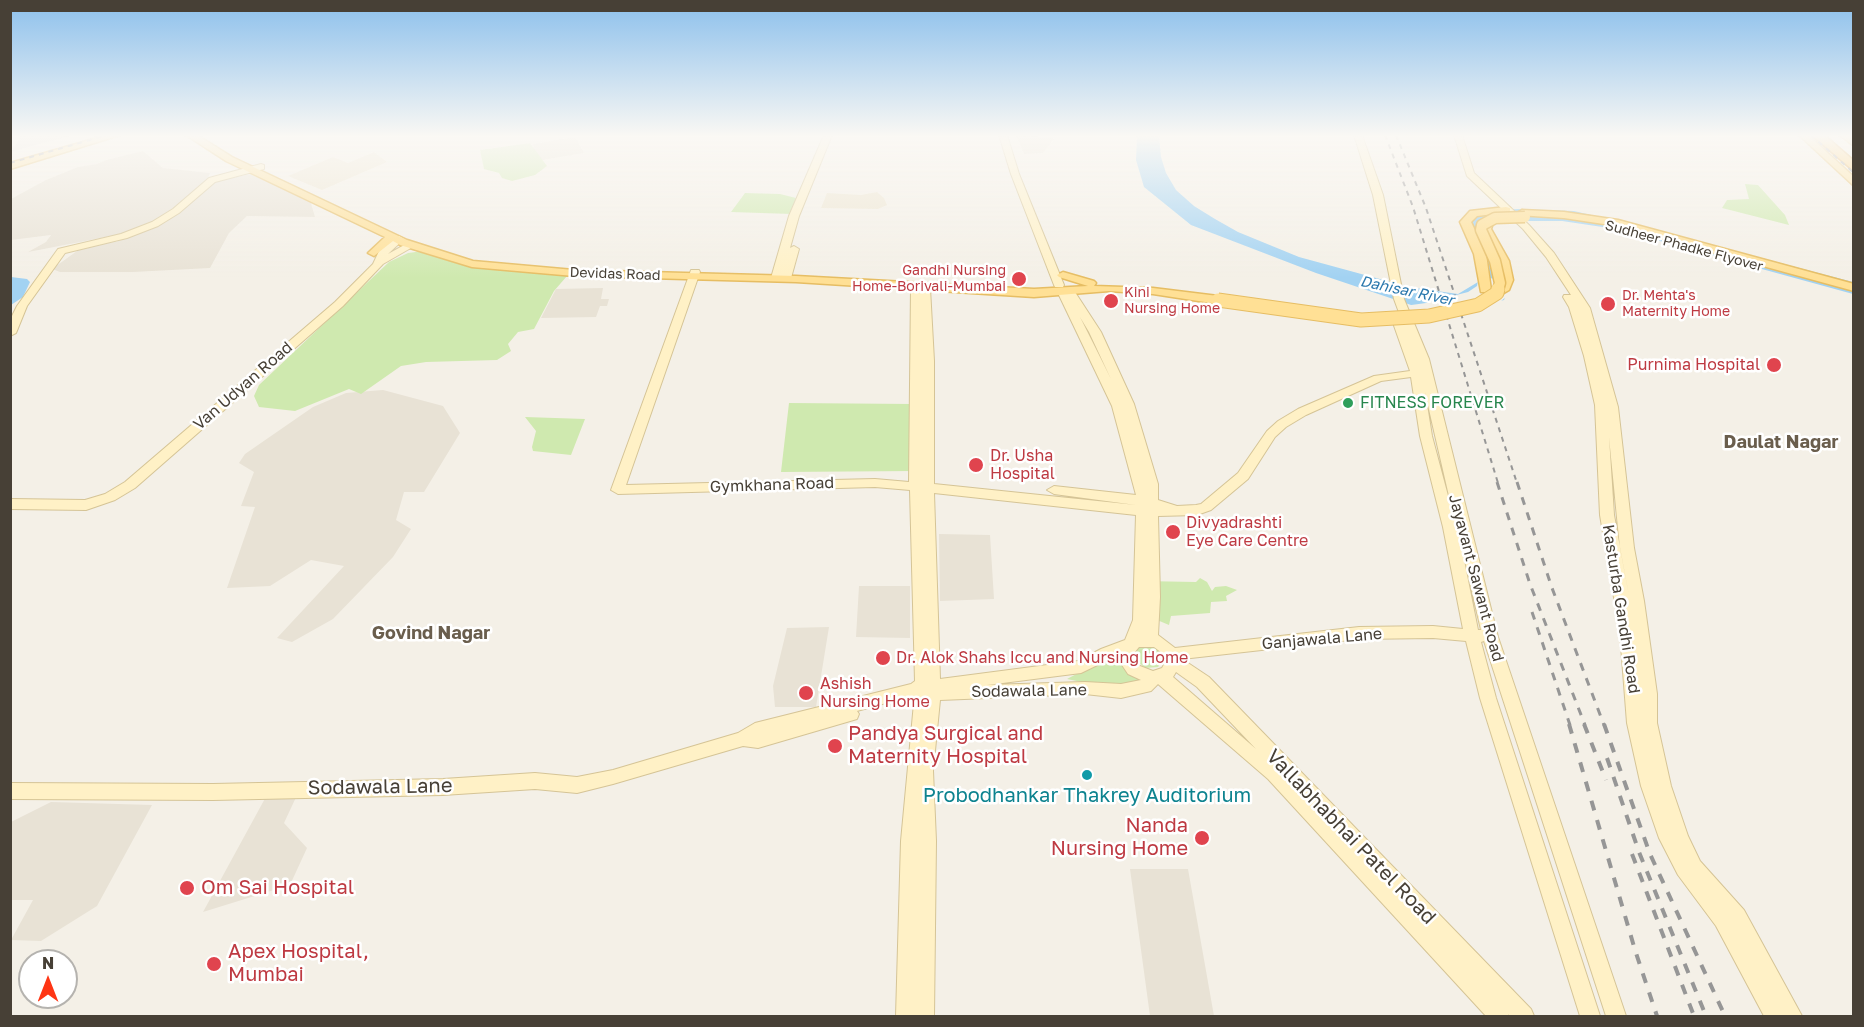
<!DOCTYPE html>
<html>
<head>
<meta charset="utf-8">
<style>
  body { margin:0 }
  #map { position:relative; width:1864px; height:1027px; overflow:hidden; background:#f4f0e7; font-family:"Golos Text",sans-serif }
  canvas { display:block }
  .frame { position:absolute; inset:0; border:12px solid #474036; pointer-events:none }
  .north { position:absolute; left:18px; top:949px; width:60px; height:60px; box-sizing:border-box; background:#fff; border:2px solid #b5b3af; border-radius:50%; rotate:0deg; font-size:16px; font-weight:700; line-height:24px; text-align:center; color:#474036 }
  .north::after { content:''; display:block; margin:auto; width:21px; height:27px; background:#fe3514; clip-path:polygon(50% 0,100% 100%,50% 72%,0 100%) }
</style>
</head>
<body>
<div id="map">
<canvas width="1864" height="1027"></canvas>
<div class="frame"></div>
<div class="north">N</div>
</div>
<script>
const ctx = document.querySelector('canvas').getContext('2d');
ctx.lineJoin = 'round';
function fillPath(path, color) {
  ctx.fillStyle = color;
  ctx.fill(path, 'evenodd');
}
function toPath(rows) {
  const path = new Path2D();
  for (const r of rows) {
    path.moveTo(r[0], r[1]);
    for (let i = 2; i < r.length; i += 2) path.lineTo(r[i], r[i + 1]);
  }
  return path;
}
function trace(path, color, width, dash) {
  ctx.strokeStyle = color;
  ctx.lineWidth = width;
  ctx.lineCap = dash ? 'butt' : 'round';
  ctx.setLineDash(dash || []);
  ctx.stroke(path);
}
function label(font, color, halo, rows, align = 'center') {
  ctx.font = font + ' "Golos Text",sans-serif';
  ctx.lineWidth = 5;
  ctx.setLineDash([]);
  ctx.textBaseline = 'middle';
  ctx.strokeStyle = halo;
  ctx.fillStyle = color;
  for (const [text, x, y, turn = 0] of rows) {
    ctx.save();
    ctx.translate(x, y);
    ctx.rotate((+turn || 0) * Math.PI / 180);
    ctx.textAlign = isNaN(turn) ? turn : align;
    if (halo) ctx.strokeText(text, 0, 0);
    ctx.fillText(text, 0, 0);
    ctx.restore();
  }
}
fillPath(toPath([
  [1016,135,1021,135,1054,139,1043,153,1024,154],
  [575,137,584,153,537,161,533,144],
  [143,151,163,168,210,173,207,180,175,209,156,222,127,233,28,252,46,242,51,235,11,240,11,199,46,180,78,167,97,164,106,160],
  [250,174,310,200,315,217,247,216,229,233,210,268,133,272,60,272,52,269,77,251,91,244,116,242,160,225,206,188,218,181],
  [603,288,601,299,609,299,607,306,600,306,596,317,541,318,556,289],
  [383,390,443,406,460,433,424,492,404,492,396,520,411,529,393,557,333,619,292,642,277,638,344,566,311,560,270,586,227,588,255,507,241,506,254,472,239,463,245,454,313,407,346,393],
  [939,534,990,535,994,599,940,601],
  [859,586,910,586,910,638,856,637],
  [829,627,816,707,775,707,773,686,787,628],
  [268,793,298,793,284,823,307,848,290,885,203,912],
  [51,802,152,805,97,906,41,941,11,940,33,900,11,900,11,822],
  [1130,869,1188,869,1214,1016,1150,1016]
]), '#e8e2d5');
fillPath(toPath([
  [22,135,72,135,11,152]
]), '#e6e1dc');
fillPath(toPath([
  [374,152,387,162,322,190,288,176,333,157,348,163],
  [877,192,884,198,887,205,878,209,821,208,827,193,861,195]
]), '#ede5d1');
fillPath(toPath([
  [530,143,547,166,535,175,512,181,502,178,499,173,484,169,480,150],
  [1745,184,1758,185,1785,215,1789,225,1722,208,1727,200,1749,199],
  [745,193,780,194,796,198,792,214,731,212],
  [423,251,475,267,567,276,554,291,534,329,518,332,508,344,511,351,497,360,426,362,401,366,361,394,349,389,295,411,259,407,254,396,259,385,389,262,408,253],
  [789,403,914,404,915,471,781,472],
  [525,417,585,419,571,455,533,451,532,447,536,431],
  [1200,578,1207,582,1212,591,1215,587,1226,586,1237,590,1226,596,1227,601,1211,602,1210,613,1171,616,1169,625,1138,612,1142,581,1196,582],
  [1145,645,1155,647,1163,654,1163,661,1158,667,1145,668,1135,659,1137,648],
  [1116,653,1141,682,1106,687,1067,679]
]), '#cfe9af');
fillPath(toPath([
  [1137,135,1159,135,1161,157,1166,173,1176,190,1194,206,1215,219,1238,232,1299,257,1409,287,1458,294,1478,282,1478,266,1473,247,1461,224,1469,212,1518,209,1574,211,1639,226,1853,282,1853,294,1616,229,1562,221,1528,221,1494,223,1491,233,1504,252,1510,281,1504,300,1466,310,1417,307,1316,273,1191,225,1144,187,1136,160],
  [11,277,27,279,30,282,23,297,11,305]
]), '#a2d2f2');
fillPath(toPath([
  [1479,276,1511,282,1507,296,1499,303,1466,313,1417,310,1404,306,1426,303,1468,292,1477,286]
]), '#f4f0e7');
const secondary = toPath([
  [824,135,832,135,799,216,790,248,794,246,799,249,791,278,786,281,781,278,776,281,772,280,771,278,789,216,824,135],
  [999,135,1007,135,1019,174,1064,285,1063,287,1055,287,1054,285,1011,174,999,135],
  [1354,135,1362,135,1383,195,1404,299,1429,359,1498,637,1626,1016,1606,1016,1484,641,1481,642,1496,698,1600,1016,1580,1016,1480,698,1466,641,1433,638,1359,639,1182,659,1209,677,1531,1009,1534,1016,1510,1016,1508,1014,1509,1016,1486,1016,1268,779,1158,684,1151,691,1121,698,1085,694,940,700,933,771,936,841,934,1016,896,1016,901,841,914,703,904,706,898,704,897,700,857,711,859,714,857,719,758,748,743,746,613,784,577,793,535,789,443,795,213,800,10,799,10,783,213,784,443,779,535,773,577,777,613,770,738,733,755,723,911,684,915,681,910,490,875,487,618,494,611,490,691,270,699,270,700,272,626,485,875,479,909,482,911,287,916,284,921,286,929,286,930,288,934,361,934,484,1136,505,1054,494,1047,490,1054,486,1136,495,1112,406,1057,291,1058,289,1069,288,1073,289,1101,332,1134,404,1158,484,1158,500,1177,506,1196,505,1201,504,1238,473,1267,431,1278,421,1298,409,1374,376,1410,371,1392,320,1397,317,1401,318,1394,299,1373,195,1354,135],
  [1080,317,1089,332,1111,379,1080,317],
  [1411,377,1420,436,1443,527,1463,629,1433,626,1359,627,1175,648,1158,635,1160,597,1158,516,1197,515,1211,510,1248,479,1275,437,1286,427,1306,415,1381,381,1411,377],
  [1425,392,1455,522,1432,436,1425,392],
  [934,493,1136,515,1133,620,1125,640,1101,649,1078,661,940,679,934,493],
  [1459,535,1481,630,1478,630,1459,535],
  [1139,647,1154,647,1162,653,1166,661,1162,668,1153,671,1140,666,1134,658,1134,653,1139,647],
  [1118,655,1118,659,1128,674,1141,680,1121,684,1085,682,987,685,1081,673,1118,655],
  [1176,672,1197,687,1256,749,1173,677,1176,672],
  [1454,135,1462,135,1474,173,1529,225,1554,253,1590,308,1618,407,1634,548,1644,601,1657,694,1657,723,1671,786,1688,836,1700,861,1744,910,1802,1016,1764,1016,1716,926,1678,875,1659,838,1641,786,1627,723,1620,633,1600,515,1595,405,1584,356,1569,307,1563,297,1564,295,1571,295,1546,257,1523,229,1467,176,1454,135],
  [1609,437,1620,548,1630,601,1614,515,1609,437],
  [261,164,264,165,264,169,215,182,179,213,158,226,127,238,65,253,27,306,16,333,10,336,10,320,17,306,58,249,121,234,152,222,173,209,209,178,261,164],
  [399,236,404,239,388,254,408,243,416,245,383,264,343,306,135,488,115,500,86,510,10,509,10,499,85,500,105,494,125,482,335,302,373,264,381,247,399,236]
]);
const primary = toPath([
  [107,135,120,135,10,169,10,163,107,135],
  [186,135,197,135,232,157,407,240,473,261,574,270,796,276,1034,289,1088,286,1059,277,1057,275,1063,272,1094,281,1096,283,1094,286,1153,288,1218,296,1224,300,1218,304,1153,294,1109,291,1034,297,796,282,574,276,472,267,400,245,393,241,374,256,368,253,385,237,226,161,186,135],
  [1799,135,1808,135,1854,177,1854,186,1799,135],
  [1840,135,1849,135,1854,138,1854,146,1840,135],
  [1506,207,1510,208,1510,212,1477,216,1471,222,1486,254,1491,290,1489,292,1481,292,1474,254,1460,222,1470,211,1506,207],
  [1522,210,1564,212,1618,220,1854,284,1854,291,1617,226,1564,218,1518,215,1517,213,1522,210],
  [1488,220,1493,223,1491,229,1509,261,1513,280,1509,290,1497,297,1491,293,1500,286,1501,280,1497,261,1481,229,1484,221,1488,220]
]);
const highway = toPath([
  [1812,135,1824,135,1854,161,1854,171,1812,135]
]);
trace(secondary, '#d5c496', 2);
trace(primary, '#e6bd63', 3);
trace(highway, '#e19f34', 3);
fillPath(secondary, '#fff1c6');
fillPath(primary, '#ffe095');
fillPath(highway, '#ffcb67');
trace(toPath([
  [1385,135,1413,207,1498,483],
  [1396,135,1426,208,1517,483],
  [1811,135,1854,173],
  [10,163,107,135]
]), '#969696', 2, [5, 5]);
trace(toPath([
  [1497,482,1530,584,1585,725],
  [1517,482,1552,588,1604,725],
  [1532,612,1570,725]
]), '#969696', 3, [8, 8]);
trace(toPath([
  [1569,724,1635,950,1657,1016],
  [1584,724,1606,780],
  [1604,724,1650,854,1725,1016],
  [1607,758,1639,852,1706,1016],
  [1632,854,1694,1016]
]), '#969696', 4, [10, 10]);
const primaryBridgeFar1 = toPath([
  [1498,290,1500,283,1495,261,1481,230,1482,225,1495,218,1525,217]
]);
const primaryBridge = toPath([
  [1218,300,1361,320,1429,316,1478,305,1497,293,1498,289]
]);
trace(primaryBridgeFar1, '#e6bd63', 13, []);
trace(primaryBridge, '#e6bd63', 15, []);
trace(primaryBridgeFar1, '#ffe095', 10);
trace(primaryBridge, '#ffe095', 13);
const sky = ctx.createLinearGradient(0, 0, 0, 278);
sky.addColorStop(0, '#8cc0ec');
sky.addColorStop(0.49, '#faf8f4');
sky.addColorStop(1, '#faf8f400');
ctx.fillStyle = sky;
ctx.fillRect(0, 0, 1864, 278);
for (const [x, y, r, color] of [
  [1019,279,8,"#e0444e"],
  [1111,301,8,"#e0444e"],
  [1608,304,8,"#e0444e"],
  [1774,365,8,"#e0444e"],
  [1348,403,6,"#2e9e5b"],
  [976,465,8,"#e0444e"],
  [1173,532,8,"#e0444e"],
  [883,658,8,"#e0444e"],
  [806,693,8,"#e0444e"],
  [835,746,8,"#e0444e"],
  [1087,775,6,"#0f9aa8"],
  [1202,838,8,"#e0444e"],
  [187,888,8,"#e0444e"],
  [214,964,8,"#e0444e"]
]) {
  const dot = new Path2D();
  dot.arc(x, y, r, 0, 2 * Math.PI);
  ctx.fillStyle = color;
  ctx.fill(dot);
  trace(dot, '#fff', 2);
}
label('14px', '#474036', '#fff', [
  ["Sudheer Phadke Flyover",1684,246,15],
  ["Devidas Road",615,274,2]
]);
label('14px', '#be3a42', '#fff', [
  ["Gandhi Nursing",1006,271,"right"],
  ["Home-Borivali-Mumbai",1006,287,"right"],
  ["Kini",1124,293],
  ["Nursing Home",1124,309],
  ["Dr. Mehta's",1622,296],
  ["Maternity Home",1622,312]
], 'left');
label('italic 15px', '#2b78ad', '#fff', [
  ["Dahisar River",1407,291,12]
]);
label('16px', '#be3a42', '#fff', [
  ["Purnima Hospital",1760,365,"right"],
  ["Dr. Usha",990,456],
  ["Hospital",990,474],
  ["Divyadrashti",1186,523],
  ["Eye Care Centre",1186,541],
  ["Dr. Alok Shahs Iccu and Nursing Home",896,658],
  ["Ashish",820,684],
  ["Nursing Home",820,702]
], 'left');
label('16px', '#474036', '#fff', [
  ["Van Udyan Road",243,386,-41],
  ["Gymkhana Road",772,485,-2],
  ["Jayavant Sawant Road",1476,578,75],
  ["Kasturba Gandhi Road",1621,609,81],
  ["Ganjawala Lane",1322,639,-5],
  ["Sodawala Lane",1029,691,-1]
]);
label('16px', '#27864d', '#fff', [
  ["FITNESS FOREVER",1360,403]
], 'left');
label('bold 18px', '#6a5e4d', '#fff', [
  ["Daulat Nagar",1781,442],
  ["Govind Nagar",431,633]
]);
label('20px', '#be3a42', '#fff', [
  ["Pandya Surgical and",848,734],
  ["Maternity Hospital",848,757],
  ["Nanda",1188,826,"right"],
  ["Nursing Home",1188,849,"right"],
  ["Om Sai Hospital",201,888],
  ["Apex Hospital,",228,952],
  ["Mumbai",228,975]
], 'left');
label('20px', '#474036', '#fff', [
  ["Sodawala Lane",380,787,-1],
  ["Vallabhabhai Patel Road",1351,837,46]
]);
label('20px', '#0d838f', '#fff', [
  ["Probodhankar Thakrey Auditorium",1087,796]
]);
</script>
</body>
</html>
